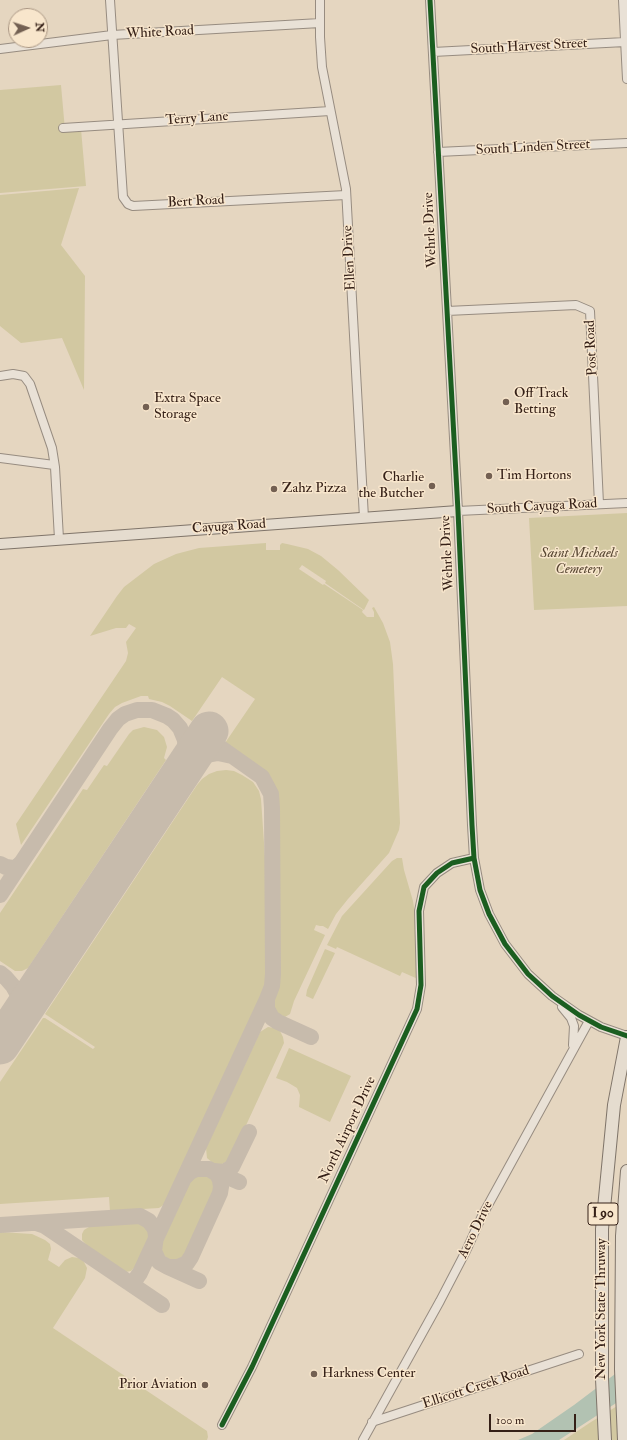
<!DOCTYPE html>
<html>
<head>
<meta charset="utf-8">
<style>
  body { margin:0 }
  #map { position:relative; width:627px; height:1440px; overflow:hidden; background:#e5d6c0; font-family:"IM FELL Double Pica",serif }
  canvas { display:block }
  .north { position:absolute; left:8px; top:8px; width:40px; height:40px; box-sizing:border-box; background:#f8e6cc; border:1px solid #aa9784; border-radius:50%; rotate:87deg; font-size:11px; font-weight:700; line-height:16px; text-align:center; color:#352017 }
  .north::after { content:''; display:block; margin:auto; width:14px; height:18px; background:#736052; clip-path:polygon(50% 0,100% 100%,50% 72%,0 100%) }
  .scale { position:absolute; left:489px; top:1414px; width:87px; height:18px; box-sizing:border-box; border:2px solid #352017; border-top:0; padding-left:5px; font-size:12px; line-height:14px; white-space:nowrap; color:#352017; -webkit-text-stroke:3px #f8e6cc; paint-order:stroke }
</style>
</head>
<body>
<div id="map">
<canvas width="627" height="1440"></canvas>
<div class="north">N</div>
<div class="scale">100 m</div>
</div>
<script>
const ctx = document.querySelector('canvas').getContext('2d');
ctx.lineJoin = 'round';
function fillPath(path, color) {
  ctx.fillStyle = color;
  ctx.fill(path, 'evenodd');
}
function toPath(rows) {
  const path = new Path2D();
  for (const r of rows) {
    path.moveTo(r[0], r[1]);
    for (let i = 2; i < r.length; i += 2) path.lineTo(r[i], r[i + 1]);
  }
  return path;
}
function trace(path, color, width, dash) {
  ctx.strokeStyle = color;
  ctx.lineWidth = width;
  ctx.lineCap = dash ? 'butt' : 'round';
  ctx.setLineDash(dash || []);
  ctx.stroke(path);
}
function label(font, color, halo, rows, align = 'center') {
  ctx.font = font + ' "IM FELL Double Pica",serif';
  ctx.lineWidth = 3;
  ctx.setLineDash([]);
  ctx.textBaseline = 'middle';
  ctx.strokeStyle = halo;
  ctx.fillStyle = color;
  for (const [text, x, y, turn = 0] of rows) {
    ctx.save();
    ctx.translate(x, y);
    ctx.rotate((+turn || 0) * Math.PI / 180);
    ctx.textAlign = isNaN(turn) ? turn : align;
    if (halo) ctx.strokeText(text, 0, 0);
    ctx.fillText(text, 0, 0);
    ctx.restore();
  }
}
fillPath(toPath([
  [61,85,65,130,81,129,86,186,0,193,0,90],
  [79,188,61,245,85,276,84,390,62,338,21,343,0,326,0,195],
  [627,513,627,606,534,610,529,518],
  [266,543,266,550,280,550,280,545,282,543,287,544,308,549,321,556,338,570,369,600,364,610,325,583,326,581,302,565,299,569,323,585,324,584,363,610,362,612,367,617,374,617,374,612,372,608,374,607,383,623,390,642,393,664,400,823,399,830,389,853,348,899,336,914,328,929,323,926,320,926,316,925,314,930,325,935,294,1001,290,1014,285,1017,276,1013,273,1005,279,982,280,973,278,800,277,791,270,776,262,768,225,743,255,699,222,677,192,721,170,706,162,702,149,699,148,696,141,696,122,703,115,707,109,714,21,845,16,824,126,661,128,653,126,642,136,628,129,624,126,628,116,628,90,636,117,596,124,587,154,564,176,554,199,548],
  [144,727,157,730,164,737,167,747,164,758,166,760,28,968,22,971,15,971,0,961,0,913,83,789,87,790,104,765,107,766,129,734,133,730],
  [226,770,234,771,242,775,253,782,259,791,261,799,266,872,266,983,264,991,165,1204,159,1208,110,1211,109,1197,0,1204,0,1082,43,1018,45,1018,93,1049,95,1047,45,1014,197,785,202,779,209,774,217,771],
  [397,858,402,858,404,870,413,901,415,914,418,979,402,972,400,976,337,947,336,949,327,945,342,916,392,861],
  [325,949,335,953,313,999,306,996,307,990],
  [268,1027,275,1028,280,1031,283,1037,284,1043,230,1160,220,1165,214,1164,207,1158,206,1148,260,1032],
  [289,1048,351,1076,330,1122,299,1107,300,1095,297,1088,287,1082,276,1078],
  [202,1174,208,1176,213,1180,215,1186,215,1191,185,1257,178,1261,169,1260,162,1254,162,1243,191,1180,195,1176],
  [137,1223,146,1227,149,1233,149,1239,137,1265,131,1271,126,1272,122,1270,89,1248,82,1240,82,1234,84,1230,92,1225],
  [0,1232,32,1234,45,1240,50,1244,51,1249,48,1260,59,1267,65,1260,72,1257,79,1258,83,1260,87,1268,85,1278,53,1328,207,1431,208,1437,207,1440,0,1440],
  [627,1400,627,1440,564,1440,591,1422]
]), '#d2c8a1');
fillPath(toPath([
  [627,1365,627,1396,559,1440,518,1440,532,1434,574,1405]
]), '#b2c2b2');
trace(toPath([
  [183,772,191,762,202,756,218,753,232,756],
  [0,864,6,867,13,868,17,867,22,862],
  [0,895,110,729,118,719,125,714,137,710,152,710,167,716,173,720,180,728,185,740,186,757,184,766,173,785],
  [0,973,6,978,13,986,17,993,18,1000,16,1018,8,1033],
  [267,999,267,1009,272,1018,278,1022,311,1037],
  [214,1171,224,1172,232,1167,249,1132],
  [216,1172,239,1182],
  [36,1223,45,1226,162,1305],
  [0,1225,140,1216,149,1221,155,1229,156,1236,154,1251,159,1262,168,1267,178,1267,187,1263,191,1257,220,1193,221,1187,220,1180,217,1174,209,1169,196,1169,190,1172,185,1177],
  [168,1267,199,1281],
  [129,1283,135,1280,140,1273,267,999,272,986,273,974,272,808,271,794,262,777,221,748]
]), '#c7bbac', 16);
trace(toPath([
  [0,1045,209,731]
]), '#c7bbac', 39);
const minor = toPath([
  [110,0,123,197,128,204,133,206,346,195],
  [320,0,320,37,322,67,346,189,364,518],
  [430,0,458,511,472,825,474,858,480,890,489,914,505,944,528,974,552,996,579,1015,601,1027,627,1036],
  [623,0,627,79],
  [0,49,112,35,320,23],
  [433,52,625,42],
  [63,128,330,111],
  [438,152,627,143],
  [447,311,576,305,590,311,599,504],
  [0,376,13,374,24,376,30,384,52,448,55,467,59,539],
  [0,458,54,465],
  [458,511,627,503],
  [562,1007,571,1018,574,1026,573,1045],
  [372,1422,579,1354],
  [222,1425,252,1367,417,1009,421,985,419,911,424,887,437,873,452,863,474,858],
  [363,1440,440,1301,466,1251,482,1216,589,1021]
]);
const major = toPath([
  [0,544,458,511]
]);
const highway = toPath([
  [605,1440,602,1379,602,1229,614,1105,627,1037],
  [624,1440,621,1369,622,1236,627,1171]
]);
trace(minor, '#978c80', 10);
trace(major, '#7f7469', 12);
trace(highway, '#7f7469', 14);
trace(minor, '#e9e1d6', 8);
trace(major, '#e5dccf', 10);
trace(highway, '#e5dccf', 12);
trace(toPath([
  [430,0,458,511,472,825,474,858,480,890,489,914,505,944,528,974,552,996,579,1015,601,1027,627,1036],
  [222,1425,252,1367,417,1009,421,985,419,911,424,887,437,873,452,863,474,858]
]), '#1b5e20', 5);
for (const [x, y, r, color] of [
  [506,402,4,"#736052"],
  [146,407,4,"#736052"],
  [489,476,4,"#736052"],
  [432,486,4,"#736052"],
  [274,489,4,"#736052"],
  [314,1374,4,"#736052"],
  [205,1385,4,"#736052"]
]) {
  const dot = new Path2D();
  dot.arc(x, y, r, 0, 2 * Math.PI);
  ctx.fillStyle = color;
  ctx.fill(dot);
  trace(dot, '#f8e6cc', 1.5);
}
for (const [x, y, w] of [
  [603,1214,30]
]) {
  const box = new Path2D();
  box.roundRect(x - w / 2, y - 11, w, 22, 3);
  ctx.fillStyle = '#f8e6cc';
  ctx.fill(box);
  trace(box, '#352017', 1);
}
label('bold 13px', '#352017', null, [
  ["I 90",603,1214]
]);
label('14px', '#352017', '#f8e6cc', [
  ["White Road",160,33,-3],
  ["South Harvest Street",529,47,-3],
  ["Terry Lane",197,119,-4],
  ["South Linden Street",533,148,-3],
  ["Bert Road",196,202,-3],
  ["Wehrle Drive",431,230,-93],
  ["Ellen Drive",350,258,-93],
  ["Post Road",592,348,-93],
  ["South Cayuga Road",542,507,-3],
  ["Cayuga Road",229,527,-4],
  ["Wehrle Drive",448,553,-93],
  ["North Airport Drive",348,1130,-65],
  ["Aero Drive",476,1230,-64],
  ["New York State Thruway",602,1309,-90],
  ["Ellicott Creek Road",476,1388,-18]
]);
label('14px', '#352017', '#f8e6cc', [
  ["Off Track",514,394],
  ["Betting",514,410],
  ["Extra Space",154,399],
  ["Storage",154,415],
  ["Tim Hortons",497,476],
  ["Charlie",424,478,"right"],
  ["the Butcher",424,494,"right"],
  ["Zahz Pizza",282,489],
  ["Harkness Center",322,1374],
  ["Prior Aviation",197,1385,"right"]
], 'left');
label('italic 14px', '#584733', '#f8e6cc', [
  ["Saint Michaels",579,554],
  ["Cemetery",579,570]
]);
</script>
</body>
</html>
